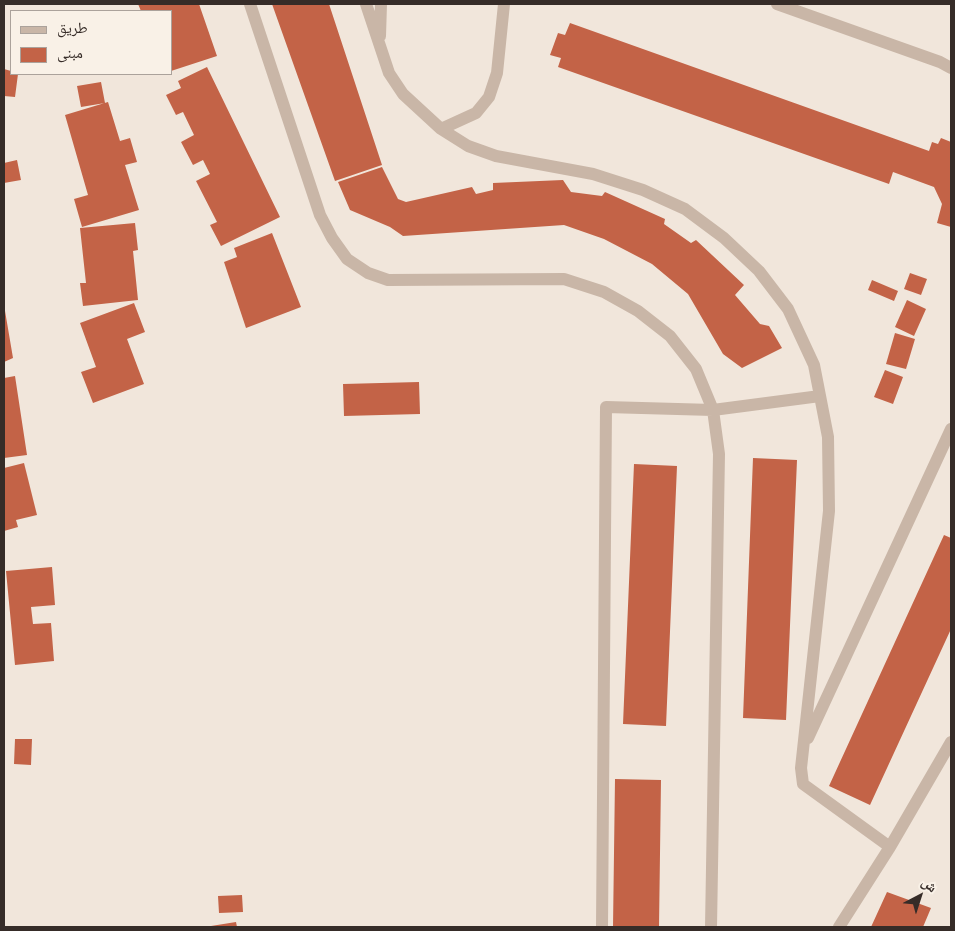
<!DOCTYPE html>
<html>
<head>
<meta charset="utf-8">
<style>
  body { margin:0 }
  #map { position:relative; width:955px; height:931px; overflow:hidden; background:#f1e6db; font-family:Helvetica,"Noto Naskh Arabic",sans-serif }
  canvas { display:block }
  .frame { position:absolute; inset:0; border:5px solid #362c28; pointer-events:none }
  .legend { position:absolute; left:10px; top:10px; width:162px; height:65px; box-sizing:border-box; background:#f9f1e7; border:1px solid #aba29b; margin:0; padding:6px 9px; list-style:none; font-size:15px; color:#362c28 }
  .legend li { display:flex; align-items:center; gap:10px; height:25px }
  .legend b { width:25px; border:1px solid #aba29b }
  .north { position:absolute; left:895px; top:871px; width:50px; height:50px; -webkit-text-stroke:4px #f9f1e7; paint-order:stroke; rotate:40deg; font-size:14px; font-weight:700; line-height:20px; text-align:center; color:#362c28 }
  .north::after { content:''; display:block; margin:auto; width:18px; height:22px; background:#362c28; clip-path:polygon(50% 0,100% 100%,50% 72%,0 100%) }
</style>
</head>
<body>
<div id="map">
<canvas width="955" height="931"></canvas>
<div class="frame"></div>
<ul class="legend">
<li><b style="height:6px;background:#c9b6a7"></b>طريق</li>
<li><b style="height:14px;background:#c36347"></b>مبنى</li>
</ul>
<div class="north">ش</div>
</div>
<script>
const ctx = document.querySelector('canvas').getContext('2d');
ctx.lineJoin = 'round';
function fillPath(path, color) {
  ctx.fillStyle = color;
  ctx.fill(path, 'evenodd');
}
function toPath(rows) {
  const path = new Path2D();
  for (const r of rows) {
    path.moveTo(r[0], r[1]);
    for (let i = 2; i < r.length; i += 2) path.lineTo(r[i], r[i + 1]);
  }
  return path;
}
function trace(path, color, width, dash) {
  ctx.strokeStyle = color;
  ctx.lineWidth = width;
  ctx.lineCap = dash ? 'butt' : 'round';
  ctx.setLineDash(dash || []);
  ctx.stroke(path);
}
fillPath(toPath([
  [138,4,199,4,217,56,171,71,171,11,141,11],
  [272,4,329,4,382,165,335,181],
  [570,23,929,151,932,142,938,144,941,138,951,142,951,227,937,223,942,204,934,187,893,172,889,184,558,67,561,58,550,55,558,33,565,35],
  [207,67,280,217,221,246,210,225,217,222,196,181,210,174,203,160,193,165,181,142,194,135,183,112,176,115,166,95,181,88,178,81],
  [4,69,11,71,11,74,18,74,15,97,4,96],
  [101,82,105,103,81,107,77,86],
  [108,102,120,141,130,138,137,162,125,165,139,210,82,227,74,199,88,195,65,115],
  [17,160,21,180,4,183,4,163],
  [382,167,398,199,406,202,472,187,476,194,493,190,493,183,563,180,571,192,602,196,605,192,665,219,664,224,691,243,696,240,744,285,735,295,760,324,769,326,782,348,742,368,723,354,688,294,652,264,604,239,564,225,403,236,390,227,350,210,338,182],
  [135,223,138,250,133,251,138,300,83,306,80,283,86,283,80,228],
  [272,233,301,307,246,328,224,262,237,257,234,248],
  [910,273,927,279,921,295,904,289],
  [872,280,898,291,894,301,868,290],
  [907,300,926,309,914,336,895,327],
  [134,303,145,332,127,339,144,384,93,403,81,372,96,367,80,323],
  [4,305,13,358,4,362],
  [895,333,915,339,906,369,886,364],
  [885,370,903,377,893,404,874,397],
  [15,376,27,455,4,458,4,378],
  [419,382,420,414,344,416,343,384],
  [753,458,797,460,786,720,743,718],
  [24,463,37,515,16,520,18,527,4,531,4,468],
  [634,464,677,466,666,726,623,724],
  [944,535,951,538,951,629,870,805,829,786],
  [52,567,55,605,31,607,33,624,51,623,54,661,15,665,6,571],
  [15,739,32,739,31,765,14,764],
  [615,779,661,780,659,927,613,927],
  [887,892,931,908,923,927,871,927],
  [242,895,243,912,219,913,218,896],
  [236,922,237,927,211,927,211,926]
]), '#c36347');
trace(toPath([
  [250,4,320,215,332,238,347,259,368,273,388,280,564,279,604,292,638,311,670,336,696,369,713,410,719,454,711,927],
  [366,4,389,73,403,94,441,129,468,146,496,156,593,174,643,190,685,209,724,238,759,271,788,309,814,365,828,437,829,511,801,768,803,784,890,847],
  [777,4,940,62,951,68],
  [380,36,381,4],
  [441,129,476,113,489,97,497,73,504,4],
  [808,738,951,429],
  [602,927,606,407,713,410,820,396],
  [839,927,890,847,951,742]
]), '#c9b6a7', 12);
</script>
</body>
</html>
